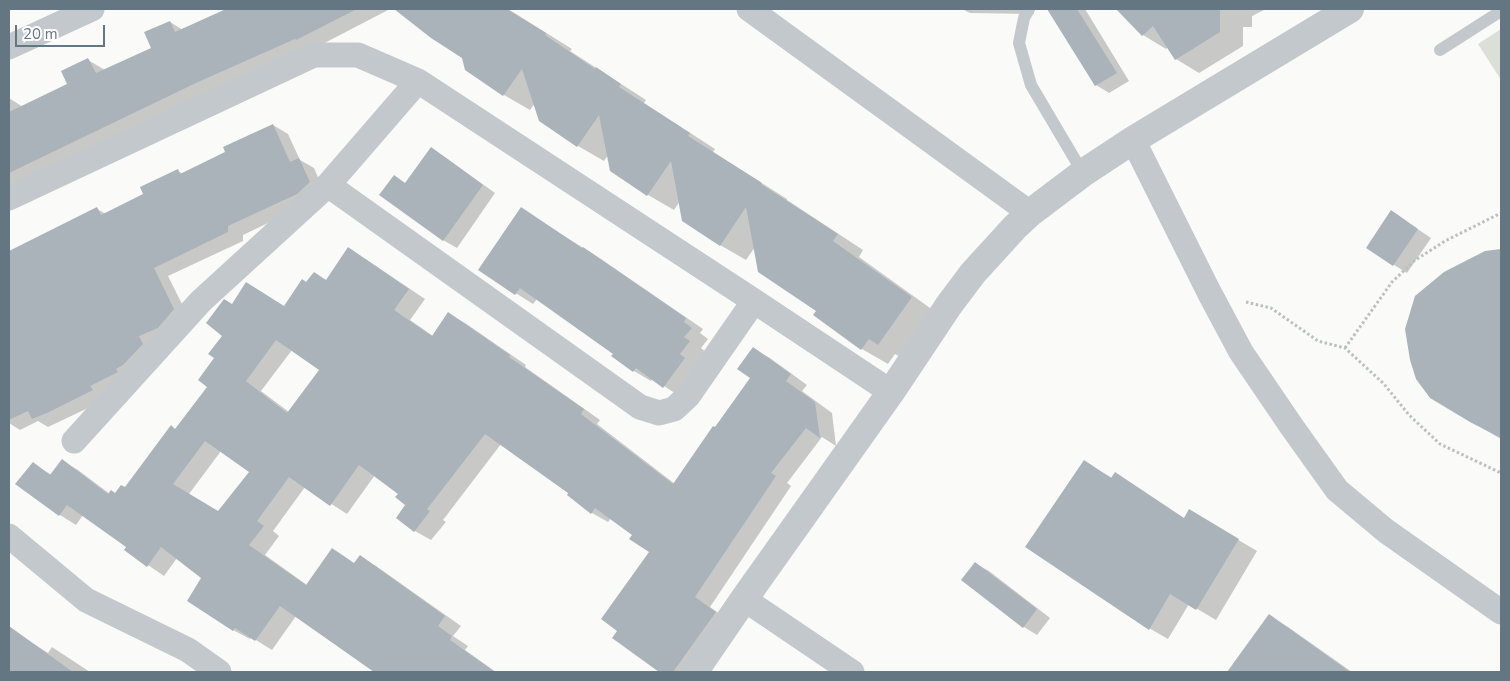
<!DOCTYPE html>
<html>
<head>
<meta charset="utf-8">
<style>
  body { margin:0 }
  #map { position:relative; width:1510px; height:681px; overflow:hidden; background:#fafaf8; font-family:"Nunito Sans",sans-serif }
  canvas { display:block }
  .frame { position:absolute; inset:0; border:10px solid #657683; pointer-events:none }
  .scale { position:absolute; left:15px; top:25px; width:90px; height:22px; box-sizing:border-box; border:2px solid #657683; border-top:0; padding-left:6px; font-size:15px; line-height:18px; white-space:nowrap; color:#657683; -webkit-text-stroke:4px #fff; paint-order:stroke }
</style>
</head>
<body>
<div id="map">
<canvas width="1510" height="681"></canvas>
<div class="frame"></div>
<div class="scale">20 m</div>
</div>
<script>
const ctx = document.querySelector('canvas').getContext('2d');
ctx.lineJoin = 'round';
function fillPath(path, color) {
  ctx.fillStyle = color;
  ctx.fill(path, 'evenodd');
}
function toPath(rows) {
  const path = new Path2D();
  for (const r of rows) {
    path.moveTo(r[0], r[1]);
    for (let i = 2; i < r.length; i += 2) path.lineTo(r[i], r[i + 1]);
  }
  return path;
}
function trace(path, color, width, dash) {
  ctx.strokeStyle = color;
  ctx.lineWidth = width;
  ctx.lineCap = dash ? 'butt' : 'round';
  ctx.setLineDash(dash || []);
  ctx.stroke(path);
}
fillPath(toPath([
  [1501,29,1501,80,1478,44]
]), '#dadfd7');
fillPath(toPath([
  [229,9,390,9,313,49,9,189,9,98,23,107,69,85,88,60,105,70,153,49,170,22,183,30],
  [415,9,508,9,572,49,570,51,646,100,644,103,715,149,713,152,787,199,787,200,863,250,859,257,937,313,904,359,895,354,888,364,862,349,815,315,818,311,755,247,746,260,720,245,680,201,674,210,648,195,611,171,608,155,604,161,578,146,540,120,535,103,530,110,504,95,466,70,463,58,408,18],
  [962,9,1034,9,1034,14,970,13],
  [1059,9,1085,9,1129,81,1109,93,1096,85,1051,13],
  [1133,9,1266,9,1252,16,1252,27,1243,27,1243,46,1199,73,1176,59,1168,47,1166,49,1143,35,1124,16],
  [273,125,288,134,300,160,314,168,324,191,312,202,243,235,243,241,168,276,189,318,107,399,48,427,38,421,20,430,9,423,9,260,11,259,9,253,97,209,106,214,145,195,178,171,183,174,227,153],
  [432,149,445,157,495,193,457,248,443,240,406,184],
  [521,209,601,259,703,329,700,333,708,339,701,348,706,352,681,397,653,379,651,381,634,371,613,356,615,354,537,299,533,304,479,270],
  [1404,220,1431,238,1407,273,1367,248],
  [1501,251,1501,439,1470,421,1486,253],
  [364,258,425,299,410,320,433,336,449,314,465,323,526,365,525,367,600,420,597,424,675,484,752,378,754,349,770,358,807,385,802,391,832,413,836,446,822,437,787,483,791,486,710,607,731,622,696,672,661,672,613,638,619,631,651,552,633,535,611,518,608,522,592,513,568,495,570,493,501,444,443,520,446,522,431,540,415,531,398,518,407,505,399,494,375,475,347,514,305,487,273,531,279,536,265,555,307,585,355,564,360,557,376,566,461,626,453,636,468,646,465,650,496,672,376,672,296,616,272,650,251,637,250,639,233,630,202,577,177,558,164,576,126,550,128,547,83,515,76,525,60,515,17,484,33,464,52,475,62,461,78,470,110,494,116,495,125,488,176,430,209,386,215,358,232,305,285,307,307,284,326,281],
  [292,350,321,370,289,412,261,391],
  [221,451,251,472,219,513,189,494],
  [1084,462,1185,519,1208,522,1257,551,1216,620,1189,604,1168,639,1149,628],
  [976,564,989,571,1050,618,1037,635,1024,627,963,580],
  [1269,616,1288,627,1352,672,1228,672],
  [15,632,48,653,52,647,90,672,9,672,9,640]
]), '#0003');
fillPath(toPath([
  [226,9,357,9,296,40,295,39,198,82,9,173,9,112,67,84,61,71,88,58,96,73,151,48,144,32,170,21,175,32],
  [394,9,507,9,546,33,545,35,595,69,596,67,621,84,619,87,690,133,688,136,762,183,761,184,838,234,833,241,912,297,878,345,869,339,861,350,813,315,816,311,758,272,746,207,720,246,682,221,671,161,647,196,610,171,599,115,577,147,539,121,522,69,503,96,465,70,462,58,431,38],
  [1047,9,1077,9,1117,73,1095,86],
  [1116,9,1220,9,1220,32,1175,60,1153,26,1142,36],
  [273,124,290,162,299,158,310,182,297,194,228,226,228,232,154,268,174,309,158,328,139,336,143,344,123,365,116,369,118,372,90,386,93,390,47,413,32,419,28,411,9,420,9,251,97,207,101,215,143,194,140,187,178,169,180,174,225,152,223,147],
  [431,147,483,185,443,241,379,195,394,175,405,183],
  [521,207,582,248,583,247,686,318,684,322,692,328,684,337,690,341,680,354,685,358,663,388,636,368,633,372,611,356,613,354,520,288,515,295,478,270],
  [1391,210,1418,229,1393,266,1366,248],
  [348,247,409,289,394,310,432,336,448,312,510,355,509,357,584,409,581,414,673,484,713,426,715,427,750,378,737,369,753,347,791,374,786,381,815,402,820,438,806,428,771,473,776,476,695,597,716,612,673,672,659,672,612,638,617,631,601,619,649,552,629,539,632,535,595,508,591,514,567,495,568,493,485,434,427,509,430,511,414,532,396,518,405,505,395,497,398,494,359,465,330,506,289,477,257,521,264,526,249,545,306,585,332,548,354,563,360,555,445,616,438,626,452,636,450,640,495,672,374,672,280,606,255,641,235,628,233,631,187,601,201,578,161,547,147,567,124,550,126,547,67,505,59,516,15,484,33,462,50,475,62,459,108,494,111,490,115,493,121,485,125,487,171,425,175,429,207,387,198,380,214,358,208,354,222,336,206,323,224,299,232,304,246,282,284,306,302,279,306,282,314,272,326,280],
  [276,340,319,370,287,413,246,381],
  [205,441,249,472,218,511,173,484],
  [1501,249,1501,438,1470,422,1430,398,1416,379,1410,360,1405,329,1415,296,1444,272,1485,251],
  [1084,460,1111,478,1115,472,1184,518,1189,509,1239,539,1196,610,1170,594,1149,630,1025,547],
  [975,562,1037,609,1023,628,961,580],
  [1269,614,1350,672,1227,672],
  [9,626,73,672,9,672]
]), '#aab3b9');
trace(toPath([
  [1246,302,1271,308,1318,341,1345,348,1384,384,1409,415,1440,444,1501,473],
  [1345,348,1392,282,1414,261,1445,241,1501,213]
]), '#bbbfc2', 3, [2.5, 2.5]);
trace(toPath([
  [1029,9,1024,18,1019,43,1031,85,1083,173],
  [1440,50,1501,11]
]), '#c3c8cc', 12);
trace(toPath([
  [749,9,1030,213],
  [9,47,92,9],
  [1133,140,1209,292,1241,352,1292,427,1337,490,1386,531,1501,612],
  [328,185,640,407,659,413,674,409,688,396,754,301],
  [9,198,314,55,358,55,418,81,754,301,891,392],
  [74,441,201,301,328,185,418,81],
  [9,536,86,600,188,650,219,672],
  [744,599,852,672]
]), '#c3c8cc', 25);
trace(toPath([
  [694,672,744,599,891,392,949,305,973,273,1015,227,1030,213,1083,173,1133,140,1350,9]
]), '#c3c8cc', 28);
</script>
</body>
</html>
